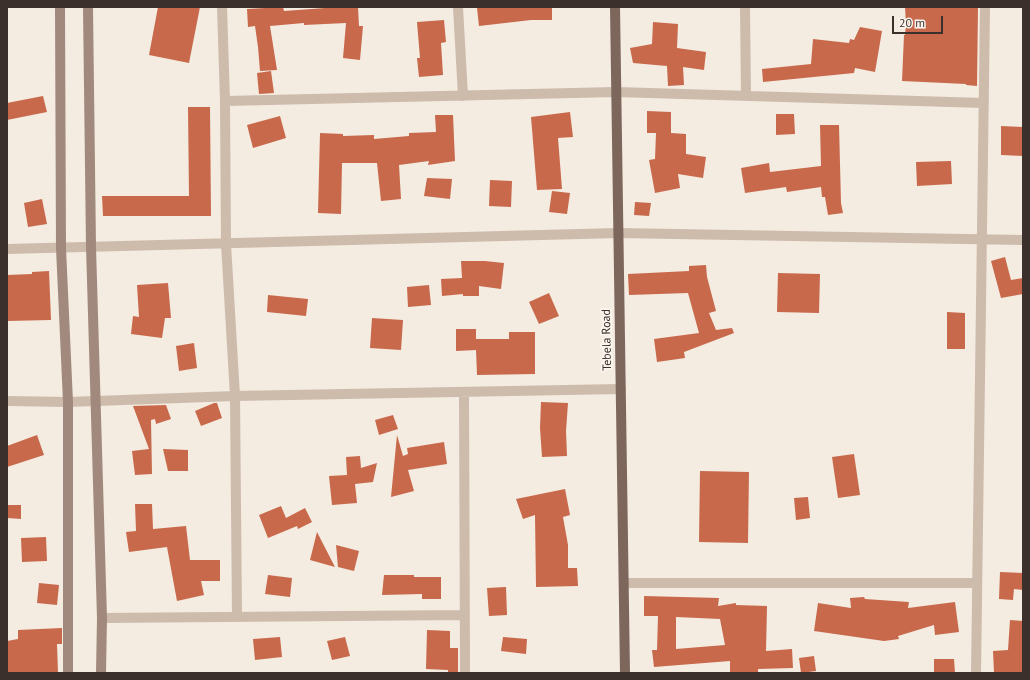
<!DOCTYPE html>
<html>
<head>
<meta charset="utf-8">
<style>
  body { margin:0 }
  #map { position:relative; width:1030px; height:680px; overflow:hidden; background:#f4ebe1; font-family:"PT Sans",sans-serif }
  canvas { display:block }
  .frame { position:absolute; inset:0; border:8px solid #3b302b; pointer-events:none }
  .scale { position:absolute; left:892px; top:16px; width:51px; height:18px; box-sizing:border-box; border:2px solid #3b302b; border-top:0; padding-left:5px; font-size:12px; line-height:14px; white-space:nowrap; color:#3b302b; -webkit-text-stroke:3px #fbf5ee; paint-order:stroke }
</style>
</head>
<body>
<div id="map">
<canvas width="1030" height="680"></canvas>
<div class="frame"></div>
<div class="scale">20 m</div>
</div>
<script>
const ctx = document.querySelector('canvas').getContext('2d');
ctx.lineJoin = 'round';
function fillPath(path, color) {
  ctx.fillStyle = color;
  ctx.fill(path, 'evenodd');
}
function toPath(rows) {
  const path = new Path2D();
  for (const r of rows) {
    path.moveTo(r[0], r[1]);
    for (let i = 2; i < r.length; i += 2) path.lineTo(r[i], r[i + 1]);
  }
  return path;
}
function trace(path, color, width, dash) {
  ctx.strokeStyle = color;
  ctx.lineWidth = width;
  ctx.lineCap = dash ? 'butt' : 'round';
  ctx.setLineDash(dash || []);
  ctx.stroke(path);
}
function label(font, color, halo, rows, align = 'center') {
  ctx.font = font + ' "PT Sans",sans-serif';
  ctx.lineWidth = 4;
  ctx.setLineDash([]);
  ctx.textBaseline = 'middle';
  ctx.strokeStyle = halo;
  ctx.fillStyle = color;
  for (const [text, x, y, turn = 0] of rows) {
    ctx.save();
    ctx.translate(x, y);
    ctx.rotate((+turn || 0) * Math.PI / 180);
    ctx.textAlign = isNaN(turn) ? turn : align;
    if (halo) ctx.strokeText(text, 0, 0);
    ctx.fillText(text, 0, 0);
    ctx.restore();
  }
}
fillPath(toPath([
  [158,7,200,7,189,63,149,55],
  [283,7,284,11,339,7,358,7,359,26,363,26,360,60,343,58,346,23,304,25,304,23,270,26,277,70,260,71,258,47,255,26,248,27,247,9],
  [490,7,552,7,552,20,531,20,479,26,477,8],
  [905,7,978,7,977,86,966,85,966,84,902,81,904,35,905,35,906,25],
  [444,20,446,42,441,43,443,75,419,77,417,58,420,58,417,22],
  [653,22,678,24,677,48,706,52,704,70,683,67,684,85,668,86,667,66,633,63,630,48,652,44],
  [860,27,882,31,875,72,855,68,854,73,763,82,762,69,811,64,813,39,849,43,850,39,854,40],
  [271,71,274,93,259,94,257,73],
  [43,96,47,112,7,120,7,103],
  [188,107,210,107,211,216,103,216,102,196,189,196],
  [647,111,671,112,671,133,686,134,686,154,706,157,703,178,678,174,680,188,655,193,649,160,655,159,656,133,647,133],
  [570,112,573,137,558,138,562,189,537,190,531,117],
  [776,114,794,114,795,134,776,135],
  [435,115,453,115,455,161,428,165,429,161,399,165,401,199,381,201,377,163,342,163,341,214,318,213,320,133,343,134,343,136,374,135,374,139,409,136,409,133,436,132],
  [280,116,286,138,253,148,247,125],
  [820,125,839,125,841,203,843,213,828,215,825,197,822,197,821,187,787,192,786,187,745,193,741,168,769,163,770,172,821,166],
  [1001,126,1023,127,1023,156,1001,155],
  [951,161,952,184,917,186,916,162],
  [427,178,452,179,450,199,424,196],
  [490,180,512,181,511,207,489,206],
  [552,191,570,193,567,214,549,212],
  [42,199,47,224,28,227,24,203],
  [635,202,651,203,649,216,634,215],
  [1005,257,1011,280,1023,278,1023,294,1001,298,991,261],
  [461,261,485,261,504,263,501,289,479,286,479,296,463,296,463,294,442,296,441,279,462,278],
  [706,265,707,277,716,311,709,313,716,330,732,328,734,333,684,352,685,358,657,362,654,339,699,333,688,293,629,295,628,274,689,271,689,266],
  [49,271,51,320,7,321,7,275,32,274,32,272],
  [778,273,820,274,819,313,777,312],
  [168,283,171,318,165,318,162,338,131,334,133,316,139,317,137,285],
  [429,285,431,305,408,307,407,287],
  [549,293,559,316,539,324,529,302],
  [268,295,308,299,306,316,267,312],
  [947,312,965,313,965,349,947,349],
  [372,318,403,320,401,350,370,348],
  [456,329,476,329,476,343,476,339,509,339,509,332,535,332,535,374,477,375,476,350,456,351],
  [194,343,197,368,179,371,176,346],
  [541,402,568,403,566,431,567,456,542,457,540,428],
  [214,403,217,403,222,418,201,426,195,411],
  [166,405,171,419,156,424,155,419,151,420,152,474,135,475,132,451,149,449,133,406],
  [393,415,398,429,379,435,375,420],
  [37,435,44,455,7,467,7,446],
  [397,435,403,456,408,454,407,448,444,442,447,464,408,470,414,491,391,497],
  [163,449,188,450,188,471,168,471],
  [854,454,860,495,838,498,832,457],
  [360,456,361,468,377,463,373,482,355,484,357,503,332,505,329,476,347,475,346,457],
  [700,471,749,472,748,543,699,542],
  [565,489,570,515,563,517,568,545,568,568,577,568,578,586,536,587,535,515,523,519,516,499],
  [808,497,810,518,796,520,794,498],
  [135,504,152,504,153,529,186,526,190,560,220,560,220,581,201,581,204,595,177,601,167,547,129,552,126,532,136,531],
  [7,505,21,505,21,519,7,518],
  [281,506,286,518,305,508,312,522,298,529,297,526,268,538,259,515],
  [317,532,335,567,310,560],
  [46,537,47,561,22,562,21,538],
  [336,545,359,551,354,571,338,567],
  [1000,572,1023,573,1023,590,1014,589,1013,600,999,599],
  [268,575,292,578,290,597,265,594],
  [384,575,414,575,414,577,441,577,441,599,422,599,422,594,382,595],
  [39,583,59,585,57,605,37,603],
  [506,587,507,615,489,616,487,588],
  [644,596,719,598,718,606,736,603,736,605,767,606,766,651,792,649,793,668,758,669,758,673,730,673,730,661,654,667,652,650,657,650,658,616,644,616],
  [676,617,720,619,725,645,676,649],
  [864,597,865,599,909,602,908,608,955,602,959,632,935,635,934,625,898,636,899,639,884,641,814,631,818,603,851,608,850,598],
  [1010,620,1023,621,1023,673,994,673,993,651,1008,650],
  [62,628,62,644,57,644,58,673,7,673,7,641,18,639,18,630],
  [427,630,450,631,450,648,458,648,458,673,448,673,448,670,426,669],
  [280,637,282,657,255,660,253,639],
  [345,637,350,656,332,660,327,641],
  [503,637,527,639,526,654,501,651],
  [814,656,816,671,801,673,799,658],
  [934,659,954,659,955,673,934,673]
]), '#c8694b');
trace(toPath([
  [222,7,225,101,226,244,235,396,237,617],
  [458,7,463,96],
  [745,7,746,96],
  [225,101,616,92,984,103],
  [7,249,618,233,1023,240],
  [464,393,465,673],
  [7,401,68,402,235,396,621,389],
  [624,583,977,583],
  [102,618,465,615],
  [976,673,985,7]
]), '#cdbbac', 10);
trace(toPath([
  [60,7,61,248,68,402,68,673],
  [88,7,91,247,102,618,101,673]
]), '#a18a7d', 10);
trace(toPath([
  [615,7,625,673]
]), '#7d675c', 10);
label('12px', '#3b302b', '#fbf5ee', [
  ["Tebela Road",607,340,-91]
]);
</script>
</body>
</html>
